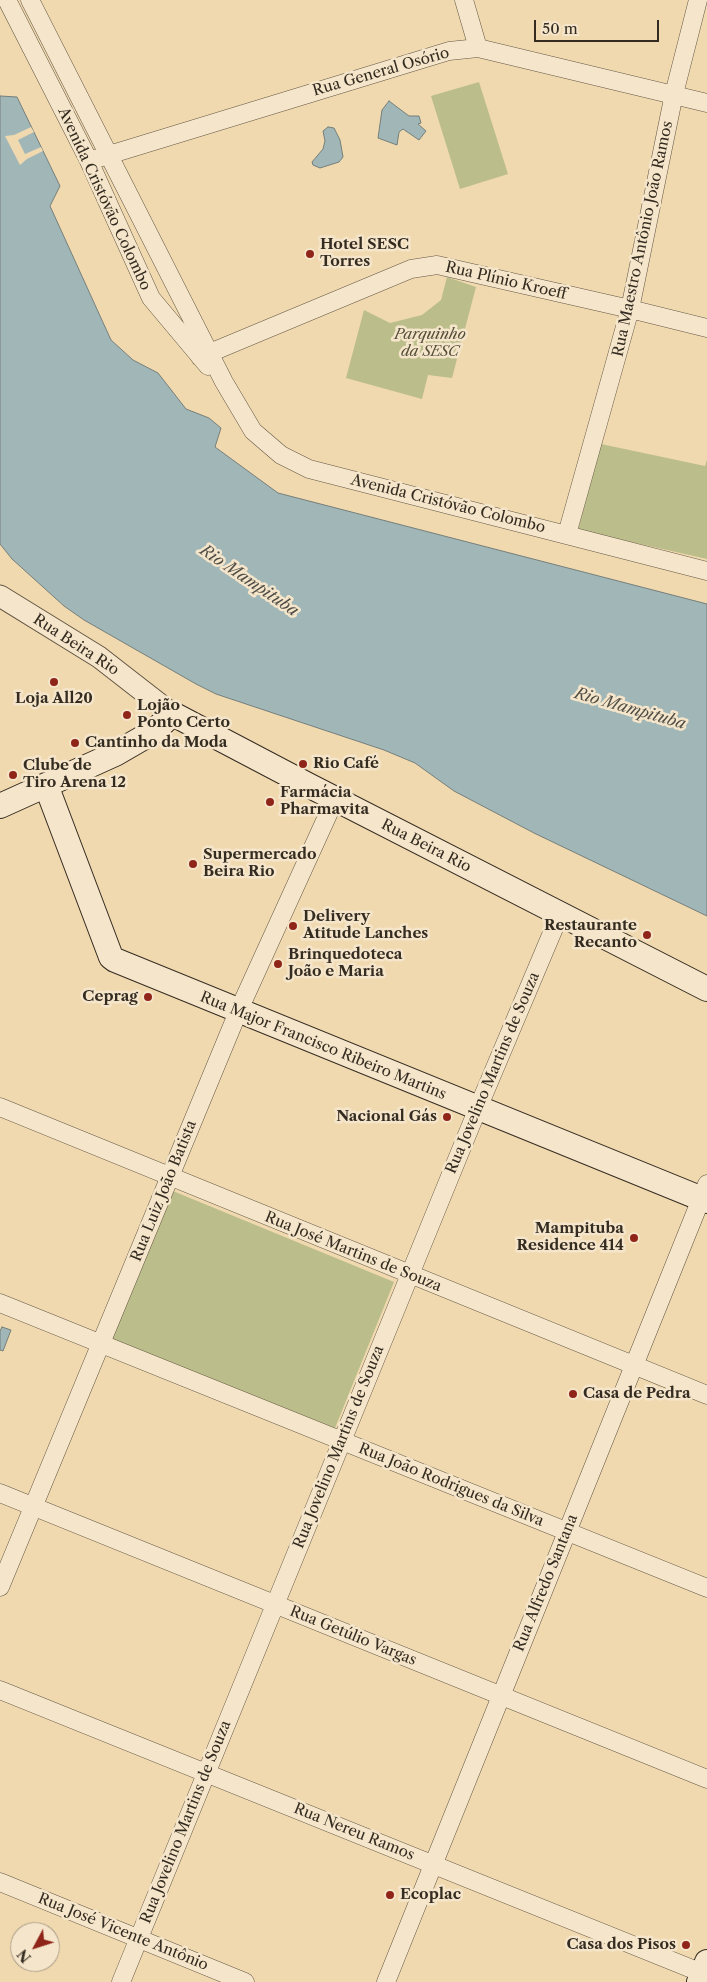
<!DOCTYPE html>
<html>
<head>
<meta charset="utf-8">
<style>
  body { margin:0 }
  #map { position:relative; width:707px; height:1982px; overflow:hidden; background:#f0d8af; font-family:"Libre Caslon Text",serif }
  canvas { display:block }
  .north { position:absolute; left:10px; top:1922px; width:50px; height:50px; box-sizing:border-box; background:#f5e6cb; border:1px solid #a89c87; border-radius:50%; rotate:230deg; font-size:14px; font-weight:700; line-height:20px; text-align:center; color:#352c21 }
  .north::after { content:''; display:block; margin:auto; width:18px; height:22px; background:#8f2418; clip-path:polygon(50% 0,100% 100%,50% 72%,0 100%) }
  .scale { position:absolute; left:534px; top:20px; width:125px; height:22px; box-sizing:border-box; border:2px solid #352c21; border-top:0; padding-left:6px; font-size:15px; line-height:18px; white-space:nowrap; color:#352c21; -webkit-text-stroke:4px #f5e6cb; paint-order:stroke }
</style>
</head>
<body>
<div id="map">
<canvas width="707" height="1982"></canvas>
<div class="north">N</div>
<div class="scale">50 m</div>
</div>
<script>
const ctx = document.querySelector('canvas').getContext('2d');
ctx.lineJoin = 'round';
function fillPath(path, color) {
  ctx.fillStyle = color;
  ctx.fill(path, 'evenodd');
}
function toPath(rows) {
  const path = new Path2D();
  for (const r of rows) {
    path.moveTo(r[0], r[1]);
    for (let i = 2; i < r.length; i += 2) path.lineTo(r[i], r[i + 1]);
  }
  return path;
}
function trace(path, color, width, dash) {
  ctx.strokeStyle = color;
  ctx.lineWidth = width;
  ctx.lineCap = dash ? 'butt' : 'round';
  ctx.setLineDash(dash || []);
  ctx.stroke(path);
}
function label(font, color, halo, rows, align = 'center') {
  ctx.font = font + ' "Libre Caslon Text",serif';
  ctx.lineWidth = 5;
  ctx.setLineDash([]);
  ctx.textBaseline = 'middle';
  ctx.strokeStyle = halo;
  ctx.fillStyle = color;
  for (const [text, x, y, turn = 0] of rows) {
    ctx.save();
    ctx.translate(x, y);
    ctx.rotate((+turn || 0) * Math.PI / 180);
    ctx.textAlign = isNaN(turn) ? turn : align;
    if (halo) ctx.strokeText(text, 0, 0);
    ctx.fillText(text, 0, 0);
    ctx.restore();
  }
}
fillPath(toPath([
  [479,82,508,174,460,189,431,96],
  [447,277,476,287,452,378,428,375,422,399,346,378,364,310,390,323,422,315,441,300],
  [601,444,705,466,707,460,707,559,578,530],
  [168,1189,394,1282,333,1433,107,1340]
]), '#bbbe8a');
const water = toPath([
  [0,96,17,97,60,186,50,206,111,340,133,360,158,373,186,409,209,418,221,428,215,447,278,493,707,604,707,916,534,833,454,791,415,763,384,750,216,694,196,684,84,620,64,606,12,559,0,544,0,96],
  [389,101,409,116,419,116,421,123,418,124,426,131,419,140,403,129,399,132,397,145,378,138,382,110,389,101],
  [328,127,334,128,340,140,343,157,339,162,320,168,313,165,312,162,323,149,325,141,323,131,328,127],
  [2,1327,11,1330,3,1351,0,1350,0,1331,2,1327]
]);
fillPath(water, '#a0b6b7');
trace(water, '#757f7b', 1);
fillPath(toPath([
  [31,127,34,132,18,140,25,154,41,147,43,151,27,159,20,165,5,136,14,135]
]), '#f0d8af');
const minor = toPath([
  [7,0,89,161,151,298,208,366],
  [30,0,224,382,253,431,281,455,309,469,707,571],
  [464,0,478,48],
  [89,161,449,51,478,48,707,103],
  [200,357,411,269,437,265,630,309,707,328],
  [567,534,630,309,674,94,698,0],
  [0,1107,707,1395],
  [0,1303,707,1588],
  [0,1493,707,1779],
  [0,1587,238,1012,335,799],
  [0,1690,707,1975],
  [0,1882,245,1982],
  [121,1982,478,1108,560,914],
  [386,1982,707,1184]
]);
const tertiary = toPath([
  [0,596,99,657,171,713]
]);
const secondary = toPath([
  [46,785,111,957,115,960,707,1201],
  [0,806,115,754,153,732,166,720,171,713,308,785,707,989],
  [699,1982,707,1962]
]);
trace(minor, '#645744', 19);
trace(tertiary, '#645744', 23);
trace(secondary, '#352c21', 26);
trace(minor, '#f5e6cb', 18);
trace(tertiary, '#f5e6cb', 21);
trace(secondary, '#f5e6cb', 24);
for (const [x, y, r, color] of [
  [310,254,5,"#8f2418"],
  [54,682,5,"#8f2418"],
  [127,715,5,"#8f2418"],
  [75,743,5,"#8f2418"],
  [303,764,5,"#8f2418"],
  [13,775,5,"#8f2418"],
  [270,802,5,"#8f2418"],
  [193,864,5,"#8f2418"],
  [293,926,5,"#8f2418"],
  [647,935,5,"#8f2418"],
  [278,964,5,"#8f2418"],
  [148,997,5,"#8f2418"],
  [447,1117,5,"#8f2418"],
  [634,1238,5,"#8f2418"],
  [573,1394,5,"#8f2418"],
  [390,1895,5,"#8f2418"],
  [686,1945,5,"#8f2418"]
]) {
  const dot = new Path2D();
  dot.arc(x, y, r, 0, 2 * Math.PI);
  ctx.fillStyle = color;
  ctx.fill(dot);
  trace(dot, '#f5e6cb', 2);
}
label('15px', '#352c21', '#f5e6cb', [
  ["Rua General Osório",381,72,-16],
  ["Avenida Cristóvão Colombo",104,199,65],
  ["Rua Maestro Antônio João Ramos",643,239,-78],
  ["Rua Plínio Kroeff",506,281,13],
  ["Avenida Cristóvão Colombo",448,504,14],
  ["Rua Beira Rio",76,645,33],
  ["Rua Beira Rio",426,846,27],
  ["Rua Major Francisco Ribeiro Martins",323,1046,22],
  ["Rua Jovelino Martins de Souza",493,1073,-67],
  ["Rua Luiz João Batista",164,1191,-68],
  ["Rua José Martins de Souza",353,1252,22],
  ["Rua Jovelino Martins de Souza",339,1447,-68],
  ["Rua João Rodrigues da Silva",451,1485,22],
  ["Rua Alfredo Santana",546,1583,-68],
  ["Rua Getúlio Vargas",353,1636,22],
  ["Rua Jovelino Martins de Souza",186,1822,-68],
  ["Rua Nereu Ramos",354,1832,22],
  ["Rua José Vicente Antônio",123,1932,22]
]);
label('bold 15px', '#352c21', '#f5e6cb', [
  ["Hotel SESC",320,245],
  ["Torres",320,262],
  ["Loja All20",54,699,"center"],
  ["Lojão",137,706],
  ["Ponto Certo",137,723],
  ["Cantinho da Moda",85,743],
  ["Rio Café",313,764],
  ["Clube de",23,766],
  ["Tiro Arena 12",23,783],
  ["Farmácia",280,793],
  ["Pharmavita",280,810],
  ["Supermercado",203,855],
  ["Beira Rio",203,872],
  ["Delivery",303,917],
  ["Atitude Lanches",303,934],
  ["Restaurante",637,926,"right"],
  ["Recanto",637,943,"right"],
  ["Brinquedoteca",288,955],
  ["João e Maria",288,972],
  ["Ceprag",138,997,"right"],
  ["Nacional Gás",437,1117,"right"],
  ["Mampituba",624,1229,"right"],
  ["Residence 414",624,1246,"right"],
  ["Casa de Pedra",583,1394],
  ["Ecoplac",400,1895],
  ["Casa dos Pisos",676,1945,"right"]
], 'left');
label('italic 15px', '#56503b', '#f5e6cb', [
  ["Parquinho",430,335],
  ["da SESC",430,352]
]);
label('italic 16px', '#504e46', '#f5e6cb', [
  ["Rio Mampituba",249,581,34],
  ["Rio Mampituba",630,709,16]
]);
</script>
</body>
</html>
